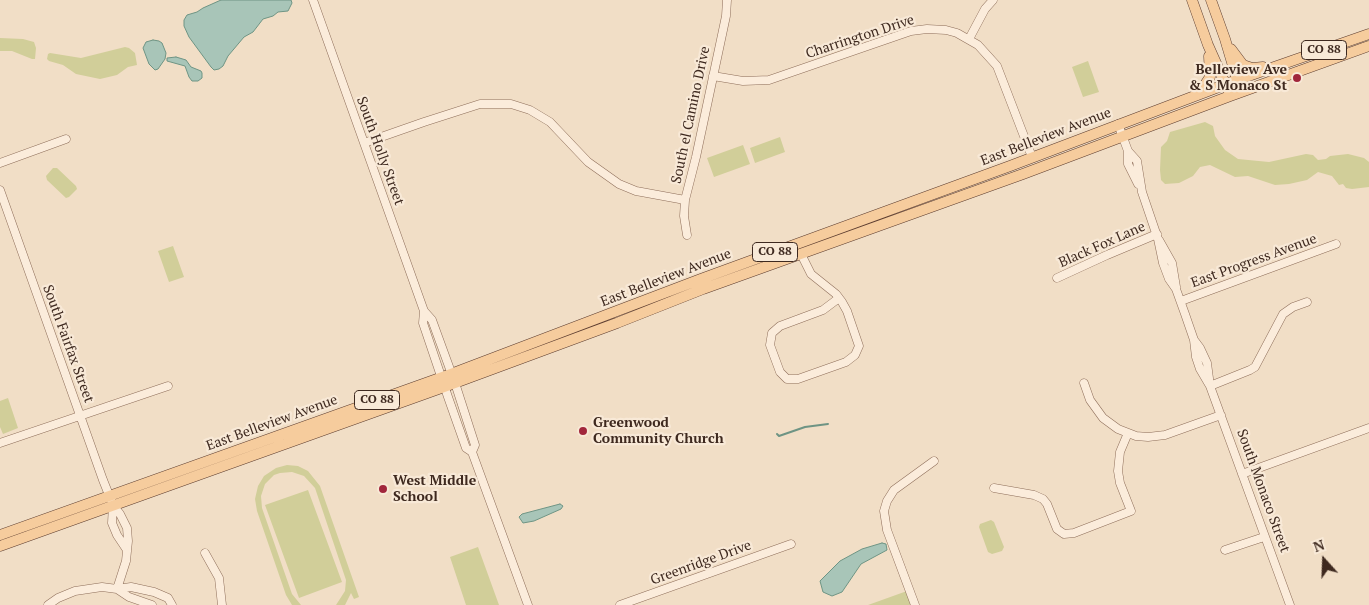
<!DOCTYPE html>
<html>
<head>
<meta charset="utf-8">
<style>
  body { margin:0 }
  #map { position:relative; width:1369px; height:605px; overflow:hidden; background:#f1dec6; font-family:"PT Serif",serif }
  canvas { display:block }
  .north { position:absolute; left:1299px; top:535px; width:50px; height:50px; -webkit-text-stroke:4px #f8e9d7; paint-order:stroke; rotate:340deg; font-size:14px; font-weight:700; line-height:20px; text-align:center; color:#3e291f }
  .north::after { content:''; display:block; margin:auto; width:18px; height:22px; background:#3e291f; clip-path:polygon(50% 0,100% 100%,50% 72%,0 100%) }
</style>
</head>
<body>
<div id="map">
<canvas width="1369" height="605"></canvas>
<div class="north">N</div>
</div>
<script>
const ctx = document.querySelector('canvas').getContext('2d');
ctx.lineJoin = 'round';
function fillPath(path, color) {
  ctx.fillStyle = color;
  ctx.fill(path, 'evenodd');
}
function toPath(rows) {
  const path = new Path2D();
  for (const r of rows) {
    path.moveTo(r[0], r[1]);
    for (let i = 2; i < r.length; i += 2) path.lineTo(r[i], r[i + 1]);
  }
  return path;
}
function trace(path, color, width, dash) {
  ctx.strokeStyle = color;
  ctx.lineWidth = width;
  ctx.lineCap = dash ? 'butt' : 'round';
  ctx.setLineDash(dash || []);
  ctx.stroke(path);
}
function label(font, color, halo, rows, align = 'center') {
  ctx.font = font + ' "PT Serif",serif';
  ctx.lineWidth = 4.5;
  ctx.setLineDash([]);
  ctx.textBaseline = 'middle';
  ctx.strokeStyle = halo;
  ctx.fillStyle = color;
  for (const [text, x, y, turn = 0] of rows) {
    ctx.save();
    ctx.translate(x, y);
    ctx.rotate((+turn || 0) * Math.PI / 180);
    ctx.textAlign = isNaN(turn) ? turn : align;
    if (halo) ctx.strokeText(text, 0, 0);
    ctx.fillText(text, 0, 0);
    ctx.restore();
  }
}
fillPath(toPath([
  [0,38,23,39,34,42,36,48,35,59,32,59,12,51,0,51],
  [125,47,129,48,135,53,137,65,128,67,117,75,100,79,76,74,63,65,49,61,47,59,48,54,50,53,81,58],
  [1088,61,1099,92,1083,97,1072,67],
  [1205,122,1213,126,1215,136,1225,150,1238,159,1269,162,1306,154,1313,155,1318,160,1326,159,1330,156,1348,154,1364,158,1369,162,1369,187,1352,189,1346,188,1343,184,1339,185,1332,176,1318,172,1307,180,1289,184,1275,185,1248,176,1235,177,1210,165,1200,167,1193,176,1179,183,1165,184,1161,180,1160,170,1161,147,1167,141,1170,132],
  [780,137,785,152,755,163,750,148],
  [743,145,750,164,714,177,707,158],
  [53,168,57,168,76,186,77,189,69,197,66,198,47,180,46,176],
  [173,246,184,277,169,282,158,251],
  [8,398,18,428,3,434,0,427,0,401],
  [287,465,298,466,308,471,320,486,359,597,354,599,351,593,345,605,336,605,345,591,346,580,315,488,304,476,292,472,280,473,274,475,265,484,261,496,262,508,292,594,301,605,292,605,286,595,257,511,255,499,258,486,264,476,276,468],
  [308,490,342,582,299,598,265,505],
  [991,520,994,522,1004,547,1002,551,992,554,988,552,979,527,980,524],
  [478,547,499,605,466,605,450,557],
  [907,591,912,605,868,605]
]), '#d1ce99');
const water = toPath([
  [221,0,291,0,292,3,288,11,278,12,273,16,263,19,253,32,244,37,228,56,223,66,219,69,214,70,211,67,189,37,184,26,184,20,187,15,197,12,203,8,221,0],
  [153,40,159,41,162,43,166,53,165,59,158,69,155,70,149,64,143,48,146,42,153,40],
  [176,57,186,60,191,67,201,71,202,73,202,78,198,81,192,81,189,77,185,66,167,61,167,58,176,57],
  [560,504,563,506,561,509,534,521,523,523,519,517,522,514,560,504],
  [882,543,886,544,887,550,861,564,842,592,832,596,823,592,820,581,840,561,862,549,882,543]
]);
fillPath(water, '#a8c5b8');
trace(water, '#6e9484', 1);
trace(toPath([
  [777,434,779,436,805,427,828,424]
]), '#6e9484', 2);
const minor = toPath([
  [313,0,424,311,432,320,455,383,475,445,472,452],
  [969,39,985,9,993,0],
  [713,76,743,81,769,80,911,31,927,29,946,30,957,33,978,45,997,66,1032,157],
  [1118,124,1128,151,1128,164,1138,184],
  [364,143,424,122,480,104,511,104,530,110,550,122,588,162,619,184,636,191,685,200],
  [1128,151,1137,161,1142,192,1158,239,1163,263,1169,279,1176,289,1185,314,1194,340,1196,357,1200,369,1210,386],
  [0,163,66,139],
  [0,190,103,480,113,505,120,514,127,528,128,541,126,561,117,589],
  [687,235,684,216,685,200,696,157,726,16,727,0],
  [1159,240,1172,263,1176,287],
  [801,254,811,274,836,294,842,302,847,311,859,346,855,355,846,362,798,379,787,379,780,372,770,345,772,333,780,326,823,310,839,298],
  [1057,278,1107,255,1157,234],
  [1181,301,1336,244],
  [424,311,423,323,448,397,466,448,472,452,528,605],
  [1194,340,1200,348,1207,363,1210,386,1290,605],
  [1084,383,1090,400,1103,418,1118,429,1136,436,1148,437,1165,435,1221,415],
  [1210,386,1250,370,1255,367,1283,314,1293,307,1307,302],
  [0,443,168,386],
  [1242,474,1369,428],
  [994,488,1034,495,1043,499,1047,504,1057,529,1064,534,1074,533,1131,511,1120,483,1118,471,1120,452,1128,433],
  [113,505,112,523,117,535,127,550],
  [1225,550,1264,537],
  [205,553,219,578,222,605],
  [117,589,129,597,152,605],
  [48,605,58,598,75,591,102,587,117,589,131,587,154,592,168,598,172,605],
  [620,605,791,544],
  [915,605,887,530,884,511,887,501,894,490,934,461]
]);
const major = toPath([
  [1192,0,1208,45,1228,90],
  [1211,0,1225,39,1239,86],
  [1231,49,1243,65,1252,68,1263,67],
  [1196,93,1204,86,1210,77,1209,56],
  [0,535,451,374,701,279,1010,166,1237,80,1369,34],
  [0,546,444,387,617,323,703,289,1023,174,1230,96,1369,46]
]);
trace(minor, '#8e6e5a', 9);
trace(major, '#5c3c2f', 11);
trace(minor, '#fbecdb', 8);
trace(major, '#f6cc9d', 10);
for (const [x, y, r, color] of [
  [1297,78,5,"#a1263b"],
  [583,431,5,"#a1263b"],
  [383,489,5,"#a1263b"]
]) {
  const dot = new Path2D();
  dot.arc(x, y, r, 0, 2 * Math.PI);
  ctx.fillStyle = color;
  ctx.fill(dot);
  trace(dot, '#f8e9d7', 2);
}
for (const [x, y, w] of [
  [1324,50,45],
  [775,252,45],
  [377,400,45]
]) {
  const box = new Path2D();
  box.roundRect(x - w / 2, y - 9.5, w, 19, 4);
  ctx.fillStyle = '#f8e9d7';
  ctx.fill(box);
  trace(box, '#3e291f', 1);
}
label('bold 12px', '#3e291f', null, [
  ["CO 88",1324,50],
  ["CO 88",775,252],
  ["CO 88",377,400]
]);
label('14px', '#3e291f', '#f8e9d7', [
  ["Charrington Drive",860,37,-18],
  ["South el Camino Drive",691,115,-78],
  ["East Belleview Avenue",1046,137,-21],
  ["South Holly Street",380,151,70],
  ["Black Fox Lane",1102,245,-24],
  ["East Progress Avenue",1254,261,-20],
  ["East Belleview Avenue",666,278,-21],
  ["South Fairfax Street",68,344,70],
  ["East Belleview Avenue",272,423,-20],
  ["South Monaco Street",1263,491,70],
  ["Greenridge Drive",701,563,-20]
]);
label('bold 14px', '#3e291f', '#f8e9d7', [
  ["Belleview Ave",1287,70,"right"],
  ["& S Monaco St",1287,86,"right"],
  ["Greenwood",593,423],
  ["Community Church",593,439],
  ["West Middle",393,481],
  ["School",393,497]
], 'left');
</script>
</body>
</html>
